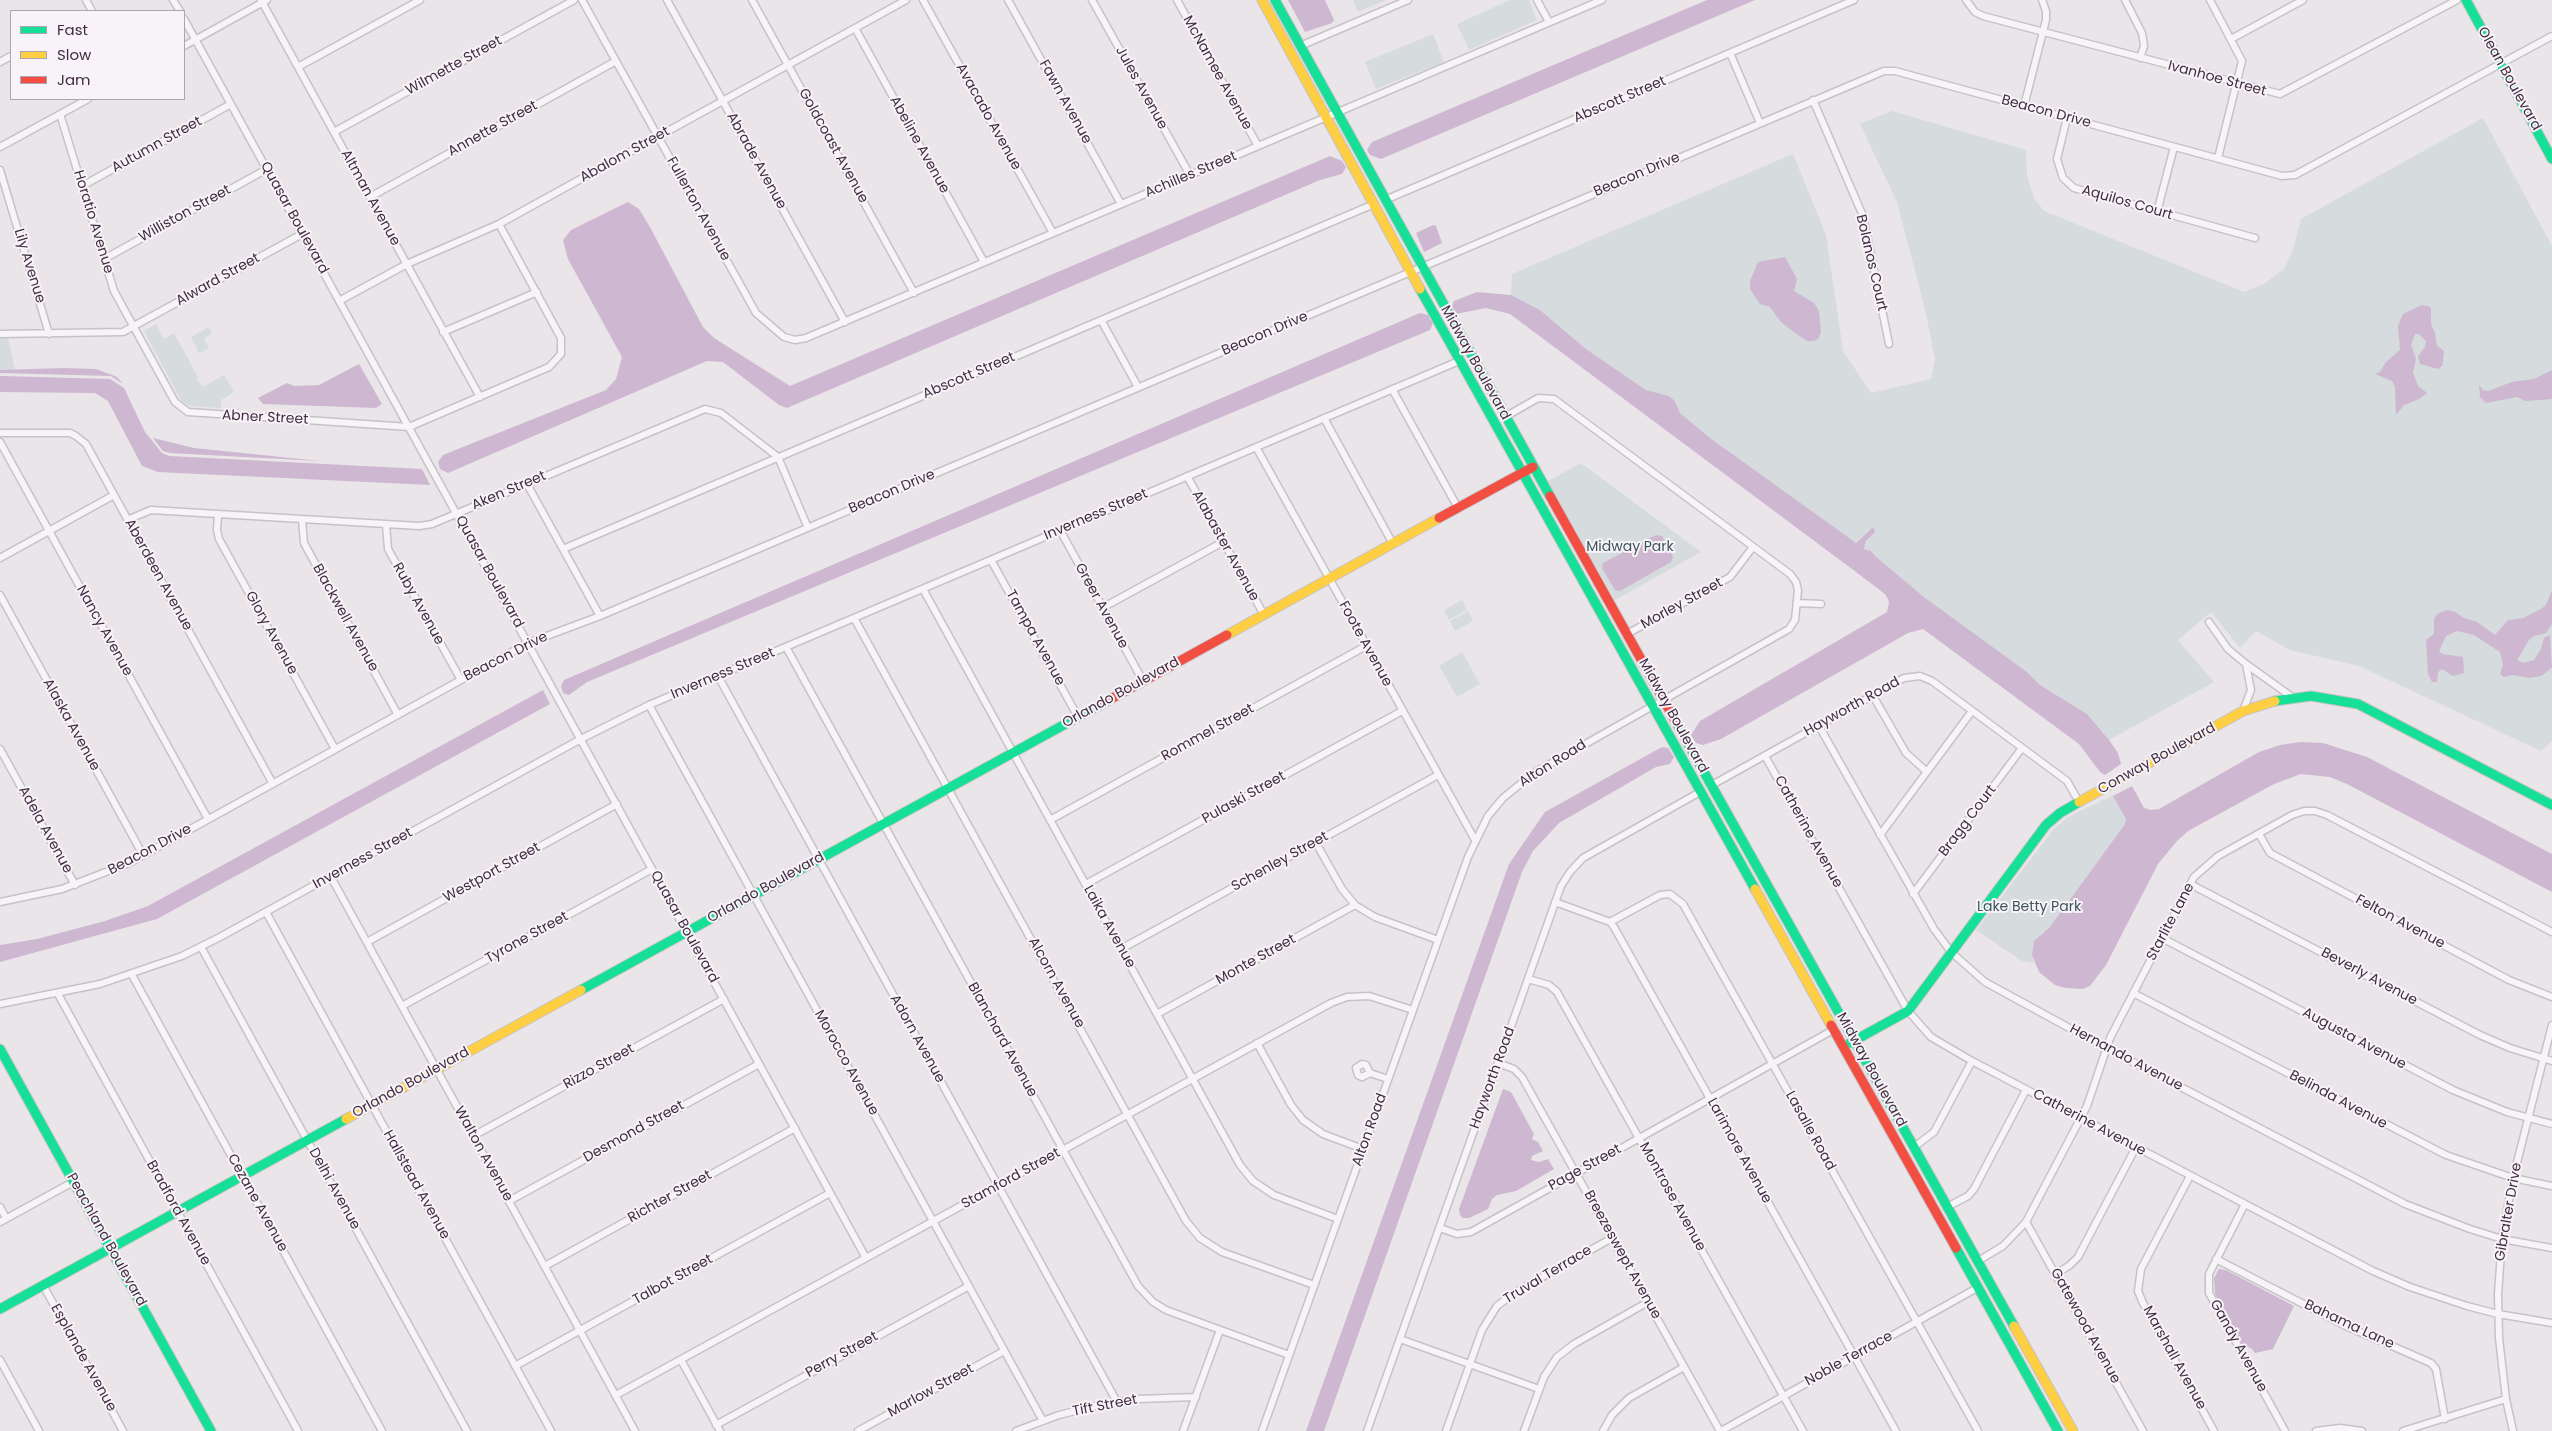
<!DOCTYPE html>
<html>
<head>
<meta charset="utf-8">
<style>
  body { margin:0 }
  #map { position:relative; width:2552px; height:1431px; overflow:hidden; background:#e9e5e9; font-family:Poppins,sans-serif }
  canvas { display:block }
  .legend { position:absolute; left:10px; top:10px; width:175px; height:90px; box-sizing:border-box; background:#f7f3f8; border:1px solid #aea4af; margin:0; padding:6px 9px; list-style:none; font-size:15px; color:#412d41 }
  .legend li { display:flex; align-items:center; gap:10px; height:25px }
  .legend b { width:25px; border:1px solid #aea4af }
</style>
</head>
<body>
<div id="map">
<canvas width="2552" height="1431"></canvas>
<ul class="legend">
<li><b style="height:6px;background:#16e098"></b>Fast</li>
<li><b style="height:6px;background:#ffcf43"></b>Slow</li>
<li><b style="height:6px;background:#f24e42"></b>Jam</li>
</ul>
</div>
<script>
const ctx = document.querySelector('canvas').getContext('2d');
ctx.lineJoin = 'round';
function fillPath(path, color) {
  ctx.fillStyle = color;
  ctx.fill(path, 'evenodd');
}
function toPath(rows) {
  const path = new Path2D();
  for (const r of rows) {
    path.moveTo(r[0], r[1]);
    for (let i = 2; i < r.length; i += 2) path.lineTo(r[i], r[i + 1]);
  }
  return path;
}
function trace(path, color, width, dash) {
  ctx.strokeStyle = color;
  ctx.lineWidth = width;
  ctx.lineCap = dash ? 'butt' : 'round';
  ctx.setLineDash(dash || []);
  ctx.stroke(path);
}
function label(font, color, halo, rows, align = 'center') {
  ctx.font = font + ' Poppins,sans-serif';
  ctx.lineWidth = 4;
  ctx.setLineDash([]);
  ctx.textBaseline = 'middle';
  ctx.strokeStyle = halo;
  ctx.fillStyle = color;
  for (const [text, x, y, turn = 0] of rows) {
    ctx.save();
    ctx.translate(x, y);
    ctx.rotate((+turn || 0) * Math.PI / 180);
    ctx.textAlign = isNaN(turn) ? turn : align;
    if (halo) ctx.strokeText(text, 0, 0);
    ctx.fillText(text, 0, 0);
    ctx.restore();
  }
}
fillPath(toPath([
  [1353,0,1386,0,1358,12],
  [1510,0,1529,0,1537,20,1469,50,1457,24],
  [1433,34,1444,62,1376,89,1365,62],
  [1892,111,2026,150,2027,176,2034,198,2044,211,2244,292,2264,284,2284,269,2293,250,2301,219,2483,118,2552,246,2552,741,2541,751,2359,666,2290,650,2256,631,2240,648,2211,612,2178,640,2214,682,2109,740,2087,714,2040,685,2027,672,1924,597,1874,556,1871,551,1864,549,1873,527,1859,539,1858,543,1843,535,1710,438,1680,413,1675,401,1669,396,1646,390,1586,349,1540,310,1511,295,1512,274,1793,154,1826,235,1843,351,1871,393,1931,379,1935,359,1925,309,1897,202,1860,124],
  [156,324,164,339,174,333,198,377,196,378,203,387,224,375,234,392,221,400,221,408,191,406,182,402,144,331],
  [209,327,212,334,204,339,209,348,199,353,191,337],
  [0,337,8,337,15,370,0,370],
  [1581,463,1701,552,1615,600,1548,481],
  [1462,600,1467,610,1449,620,1444,610],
  [1468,611,1473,621,1455,631,1450,621],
  [1462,652,1480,684,1457,697,1439,666],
  [2122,791,2113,796,2126,819,2125,824,2050,927,2041,934,2032,955,2034,963,2022,961,1976,930,2054,829,2068,817]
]), '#d6dbdd');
fillPath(toPath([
  [1288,0,1325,0,1334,20,1332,23,1305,32],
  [1707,0,1755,0,1381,159,1370,155,1367,150,1372,142],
  [1330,156,1342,161,1346,167,1342,174,1320,180,787,408,779,405,723,362,707,361,448,473,440,469,438,462,443,455,606,390,616,379,622,357,568,259,563,240,571,230,628,202,639,209,651,229,703,327,714,338,790,386],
  [1433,225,1436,226,1442,243,1424,252,1416,233],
  [1785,257,1797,279,1794,291,1814,303,1819,311,1821,332,1819,338,1814,341,1807,341,1795,333,1781,322,1770,307,1760,304,1750,289,1750,281,1758,262],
  [1477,292,1511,295,1540,310,1586,349,1646,390,1669,396,1675,401,1680,413,1710,438,1856,543,1873,527,1875,532,1866,541,1864,549,1871,551,1875,556,1924,597,2027,672,2040,685,2087,714,2109,740,2118,753,2121,764,2105,775,2100,772,2079,744,1923,629,1908,633,1721,739,1703,745,1696,743,1691,735,1700,721,1887,612,1889,603,1888,599,1885,594,1852,569,1510,314,1486,308,1456,314,1452,306,1454,301],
  [2422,305,2431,307,2431,324,2435,333,2437,346,2444,351,2443,361,2442,366,2438,369,2420,364,2418,356,2425,347,2426,341,2419,334,2415,334,2411,345,2416,359,2413,373,2418,386,2427,393,2419,399,2404,405,2396,415,2395,387,2392,381,2375,374,2380,372,2386,362,2400,350,2398,326,2403,314],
  [1420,313,1428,315,1430,319,1433,323,1430,330,587,682,569,695,563,693,561,686,564,680],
  [359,364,382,404,376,408,263,404,258,398,287,383,294,386,319,385],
  [63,368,96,369,117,377,123,384,111,376,0,373,0,370],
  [2552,370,2552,399,2525,401,2517,397,2486,403,2480,397,2479,385,2483,390,2488,391,2512,382,2534,379],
  [0,376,110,379,124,388,145,432,162,453,169,456,422,469,430,485,158,472,142,466,108,401,95,393,0,392],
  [153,438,194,448,320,461,170,453,163,451],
  [1656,535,1662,536,1673,557,1671,562,1620,591,1615,590,1602,568,1603,563],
  [2552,590,2552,624,2546,633,2534,636,2529,640,2517,660,2524,663,2534,660,2541,649,2544,638,2550,635,2552,667,2549,670,2541,676,2529,678,2513,675,2504,677,2500,674,2503,664,2500,652,2474,635,2457,631,2446,636,2439,651,2442,654,2463,657,2464,673,2453,676,2442,669,2438,672,2437,682,2432,682,2428,674,2426,640,2434,634,2434,619,2437,614,2447,610,2455,612,2464,618,2477,622,2495,635,2508,620,2523,618,2541,609,2546,605],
  [543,690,550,704,157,919,0,962,0,945,37,939,105,921,148,906],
  [2301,742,2323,743,2367,757,2552,854,2552,892,2347,784,2330,777,2301,774,2274,784,2188,831,2177,841,2158,864,2106,965,2090,986,2083,989,2066,988,2055,985,2039,972,2032,955,2034,941,2050,927,2125,824,2126,819,2113,796,2132,786,2144,808,2151,810,2159,809,2259,752,2280,745],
  [1662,747,1668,748,1674,757,1670,764,1656,767,1559,823,1533,851,1522,872,1324,1431,1306,1431,1509,864,1545,812],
  [1503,1089,1511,1092,1534,1134,1532,1139,1538,1142,1543,1151,1532,1156,1531,1160,1539,1162,1548,1159,1554,1169,1516,1191,1497,1195,1492,1199,1488,1209,1469,1218,1463,1218,1460,1215,1459,1209],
  [2219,1269,2226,1270,2294,1306,2273,1349,2255,1353,2251,1348,2243,1346,2215,1294,2214,1278]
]), '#ceb7d0');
const street = toPath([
  [86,0,92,11],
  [173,0,180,11],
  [261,0,480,397],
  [582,0,756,313,784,337,795,340,806,338,1602,0],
  [667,0,845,322],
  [752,0,914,293],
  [923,0,1053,233],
  [1008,0,1121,204],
  [1092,0,1190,175],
  [1177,0,1258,146],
  [1537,0,1549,22],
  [1966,0,1975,12,1983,16,2280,94,2457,0],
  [2125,0,2142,33,2144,46,2140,58],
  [2210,0,2242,61,2218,158],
  [184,19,866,1258],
  [855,28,984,262],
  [2231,39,2303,0],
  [184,46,267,0],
  [1300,46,1408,0],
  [1730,53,1760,123],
  [0,62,11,56],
  [298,67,420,0],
  [1813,100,1863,216,1889,344],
  [2024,106,2046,20,2046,11,2042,0],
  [60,114,114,291,175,402,188,412,409,427,549,367,561,354,561,338,499,224],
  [2067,118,2057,159,2063,178,2074,188,2255,238],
  [334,132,574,0],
  [0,147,88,99],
  [0,170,49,334],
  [82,186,231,104],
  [370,197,616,61],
  [1385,200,1854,0],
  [2157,212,2174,147],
  [104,259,267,169],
  [339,301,407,264,499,224,906,0],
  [1101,320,1138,387],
  [443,332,537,292],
  [0,334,123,332,302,234],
  [1392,389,1458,508],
  [1324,418,1393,544],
  [0,433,70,433,76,436,86,444,273,784],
  [0,442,208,819],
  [1256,447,1475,840],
  [1187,476,1264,615],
  [527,484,600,616],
  [218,514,217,530,219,539,335,749],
  [302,519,304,543,398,715],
  [127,520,151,510,419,526,432,524,705,409,721,413,778,457,808,528],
  [386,524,388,549,461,680],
  [1060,530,1143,681],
  [563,549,1374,204],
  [0,558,114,495],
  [991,560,1078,717],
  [923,589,1240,1165,1253,1181,1274,1195,1338,1219],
  [0,595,143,855],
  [1797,603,1821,604],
  [1102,608,1223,542],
  [854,618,1186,1221,1200,1238,1222,1252,1314,1285],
  [2209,622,2228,649,2246,664,2251,690,2243,711],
  [1627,634,1730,577,1753,547],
  [786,647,1138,1286,1153,1302,1166,1310,1289,1355],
  [2246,664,2292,697],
  [718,676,1117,1402],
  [1873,696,1906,753,1927,772],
  [649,705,1043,1421],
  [1819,726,1934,929,1951,952,1985,982,2106,1048,2405,1204,2470,1229,2502,1239,2552,1248],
  [0,749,75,885],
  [1765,756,1908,1011,1931,1037,1972,1061,2373,1271,2410,1287,2467,1306,2498,1314,2552,1323],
  [1712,785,1904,678,1920,676,1932,681,2067,781,2079,802],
  [1050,820,1366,646],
  [2259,834,2270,853,2509,980,2552,997],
  [1880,835,1972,711],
  [1316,843,1342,889,1355,905,1375,917,1438,940],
  [331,877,635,1431],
  [1086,884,1402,711],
  [2190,884,2480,1035,2510,1048,2552,1061],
  [1913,894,2022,748],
  [0,902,62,889,129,863,528,643,600,616,1884,71,1895,71,2282,176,2295,175,2552,36],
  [1555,902,1610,922,1614,927,1896,1431],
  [266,912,551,1431],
  [1610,922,1660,895,1670,894,1683,904,1978,1431],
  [2162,938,2453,1090,2507,1112,2552,1124],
  [367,942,617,804],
  [201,947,467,1431],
  [1121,949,1438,775],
  [132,975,382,1431],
  [1528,979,1549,985,1557,992,1803,1431],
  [2133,993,2446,1155,2513,1178,2552,1186],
  [58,994,298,1431],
  [0,1004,100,984,182,956,220,937,581,739,649,705,1459,361],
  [402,1006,652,869],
  [1157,1014,1355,905],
  [1257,1043,1291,1105,1303,1120,1323,1134,1363,1149],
  [1498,1063,1514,1069,1522,1077,1720,1431],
  [1370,1073,1362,1077,1358,1075,1356,1068,1362,1064,1366,1065,1370,1073,1388,1079],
  [473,1136,724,999],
  [1914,1147,1934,1132,1972,1061],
  [2190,1176,2141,1269,2138,1291,2143,1303,2214,1431],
  [509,1201,759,1064],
  [2245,1204,2209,1274,2209,1293,2285,1431],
  [0,1207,6,1218],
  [1947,1207,1968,1196,1974,1189,2026,1090],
  [0,1222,73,1182],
  [2026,1222,2143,1431],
  [1440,1228,1457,1234,1471,1232,1833,1030],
  [2216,1259,2346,1326,2431,1363,2436,1369,2445,1419],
  [1978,1261,2003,1246,2026,1222,2087,1106,2110,1038,2162,938,2194,877,2218,856,2292,815,2304,811,2315,811,2327,815,2552,932],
  [545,1266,795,1128],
  [2056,1274,2070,1265,2078,1257,2136,1147],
  [43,1285,123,1431],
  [1400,1339,1539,1389],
  [0,1360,39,1431],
  [681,1360,720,1431],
  [515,1366,830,1193],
  [616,1395,1331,1003,1347,997,1369,996,1413,1010],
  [716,1425,969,1286],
  [858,1431,1004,1351],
  [1016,1431,1059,1415,1095,1406,1137,1399,1196,1397],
  [1183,1431,1220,1330],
  [1262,1431,1468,857,1488,816,1503,798,1534,773,1789,629,1795,620,1798,590,1796,582,1790,574,1554,399,1538,398,1505,417],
  [1367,1431,1561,886,1570,872,1583,858,1700,792],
  [1446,1431,1482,1330,1497,1306,1514,1293,1612,1238],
  [1524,1431,1544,1377,1557,1357,1574,1344,1648,1302],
  [1603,1431,1612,1415,1629,1398,1684,1367],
  [1721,1431,1977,1288],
  [2316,1431,2340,1428,2362,1431],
  [2403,1431,2506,1399],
  [2513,1431,2506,1399,2499,1338,2498,1294,2502,1239,2513,1178,2552,1025]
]);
const fast = toPath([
  [1275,0,1550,496],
  [2466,0,2552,159],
  [1420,289,1755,889],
  [2275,701,2311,696,2358,704,2552,805],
  [1676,722,2014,1326],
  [581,990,1100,705],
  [1850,1043,1908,1011,2046,825,2060,813,2079,802],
  [0,1049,211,1431],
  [1956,1248,2058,1431],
  [0,1309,346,1119]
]);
const slow = toPath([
  [1262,0,1420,289],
  [1227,635,1439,518],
  [2079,802,2243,711,2275,701],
  [1755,889,1831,1025],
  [346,1119,581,990],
  [2014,1326,2073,1431]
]);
const jam = toPath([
  [1550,496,1676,722],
  [1439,518,1533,467],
  [1100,705,1227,635],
  [1831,1025,1956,1248]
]);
trace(street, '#c6c2c6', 9);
trace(fast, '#c6c2c6', 11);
trace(slow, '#c6c2c6', 11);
trace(jam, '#c6c2c6', 11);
trace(street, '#f6f4f6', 6);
trace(fast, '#16e098', 9);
trace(slow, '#ffcf43', 9);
trace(jam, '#f24e42', 9);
label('14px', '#412d41', '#f7f3f8', [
  ["Wilmette Street",454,66,-29],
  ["McNamee Avenue",1217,73,61],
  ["Ivanhoe Street",2217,79,15],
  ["Olean Boulevard",2509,79,61],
  ["Jules Avenue",1141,88,61],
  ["Abscott Street",1620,100,-23],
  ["Fawn Avenue",1065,102,61],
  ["Beacon Drive",2046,112,15],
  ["Avacado Avenue",988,117,61],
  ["Annette Street",493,129,-29],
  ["Autumn Street",157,145,-29],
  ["Abeline Avenue",919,145,61],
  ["Goldcoast Avenue",833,146,61],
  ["Abalom Street",625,155,-29],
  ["Abrade Avenue",756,161,61],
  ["Achilles Street",1191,175,-23],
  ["Beacon Drive",1637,175,-23],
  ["Altman Avenue",370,198,61],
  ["Aquilos Court",2127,203,16],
  ["Fullerton Avenue",698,209,61],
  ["Williston Street",185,214,-29],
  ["Quasar Boulevard",294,218,61],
  ["Horatio Avenue",93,222,73],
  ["Bolanos Court",1871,263,77],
  ["Lily Avenue",29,266,73],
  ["Alward Street",218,280,-29],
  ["Beacon Drive",1265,334,-23],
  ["Midway Boulevard",1475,363,61],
  ["Abscott Street",969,376,-23],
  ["Abner Street",265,418,3],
  ["Aken Street",509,491,-23],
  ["Beacon Drive",892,492,-23],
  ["Inverness Street",1096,515,-23],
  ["Alabaster Avenue",1225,546,61],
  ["Quasar Boulevard",489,572,61],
  ["Aberdeen Avenue",158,575,61],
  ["Ruby Avenue",418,604,61],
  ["Morley Street",1682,604,-29],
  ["Greer Avenue",1101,606,61],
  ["Blackwell Avenue",345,618,61],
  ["Nancy Avenue",104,631,61],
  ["Glory Avenue",271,633,61],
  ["Tampa Avenue",1035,638,61],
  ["Foote Avenue",1365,644,61],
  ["Beacon Drive",506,657,-27],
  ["Inverness Street",723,674,-23],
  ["Orlando Boulevard",1121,693,-29],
  ["Hayworth Road",1852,707,-29],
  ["Midway Boulevard",1673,716,61],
  ["Alaska Avenue",71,725,61],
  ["Rommel Street",1208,733,-29],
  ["Conway Boulevard",2157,759,-29],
  ["Alton Road",1553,764,-32],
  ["Pulaski Street",1244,798,-29],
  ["Bragg Court",1968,821,-53],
  ["Adela Avenue",45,830,61],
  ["Catherine Avenue",1808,832,61],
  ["Beacon Drive",150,850,-28],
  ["Inverness Street",363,859,-29],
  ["Schenley Street",1280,862,-29],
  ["Westport Street",492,873,-29],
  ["Orlando Boulevard",766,888,-29],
  ["Starlite Lane",2171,922,-62],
  ["Felton Avenue",2400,922,28],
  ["Quasar Boulevard",684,927,61],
  ["Laika Avenue",1109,927,61],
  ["Tyrone Street",527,938,-29],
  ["Monte Street",1256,960,-29],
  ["Beverly Avenue",2369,977,28],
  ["Alcorn Avenue",1056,983,61],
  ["Adorn Avenue",917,1039,61],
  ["Augusta Avenue",2354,1039,28],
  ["Blanchard Avenue",1002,1040,61],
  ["Hernando Avenue",2126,1058,28],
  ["Morocco Avenue",846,1063,61],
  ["Rizzo Street",599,1067,-29],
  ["Midway Boulevard",1871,1070,61],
  ["Hayworth Road",1493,1078,-70],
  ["Orlando Boulevard",411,1083,-29],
  ["Belinda Avenue",2338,1100,28],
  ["Catherine Avenue",2089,1123,28],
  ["Alton Road",1370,1130,-70],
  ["Lasalle Road",1810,1131,61],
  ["Desmond Street",634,1132,-29],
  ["Larimore Avenue",1739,1151,61],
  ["Walton Avenue",483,1154,61],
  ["Page Street",1585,1168,-29],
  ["Stamford Street",1011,1179,-29],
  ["Hallstead Avenue",416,1185,61],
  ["Delhi Avenue",334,1189,61],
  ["Richter Street",670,1197,-29],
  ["Montrose Avenue",1672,1197,61],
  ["Cezane Avenue",257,1203,61],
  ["Gibralter Drive",2509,1212,-80],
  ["Bradford Avenue",178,1213,61],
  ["Peachland Boulevard",106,1240,61],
  ["Breezeswept Avenue",1622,1255,61],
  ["Truval Terrace",1548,1275,-31],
  ["Talbot Street",673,1280,-29],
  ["Bahama Lane",2349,1325,25],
  ["Gatewood Avenue",2085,1326,61],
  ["Gandy Avenue",2238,1346,61],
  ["Perry Street",842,1355,-29],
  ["Esplande Avenue",83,1358,61],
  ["Marshall Avenue",2174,1358,61],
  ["Noble Terrace",1849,1359,-29],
  ["Marlow Street",931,1391,-29],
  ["Tift Street",1105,1406,-11]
]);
label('14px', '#3c565b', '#f7f3f8', [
  ["Midway Park",1630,547],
  ["Lake Betty Park",2029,907]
]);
</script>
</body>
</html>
